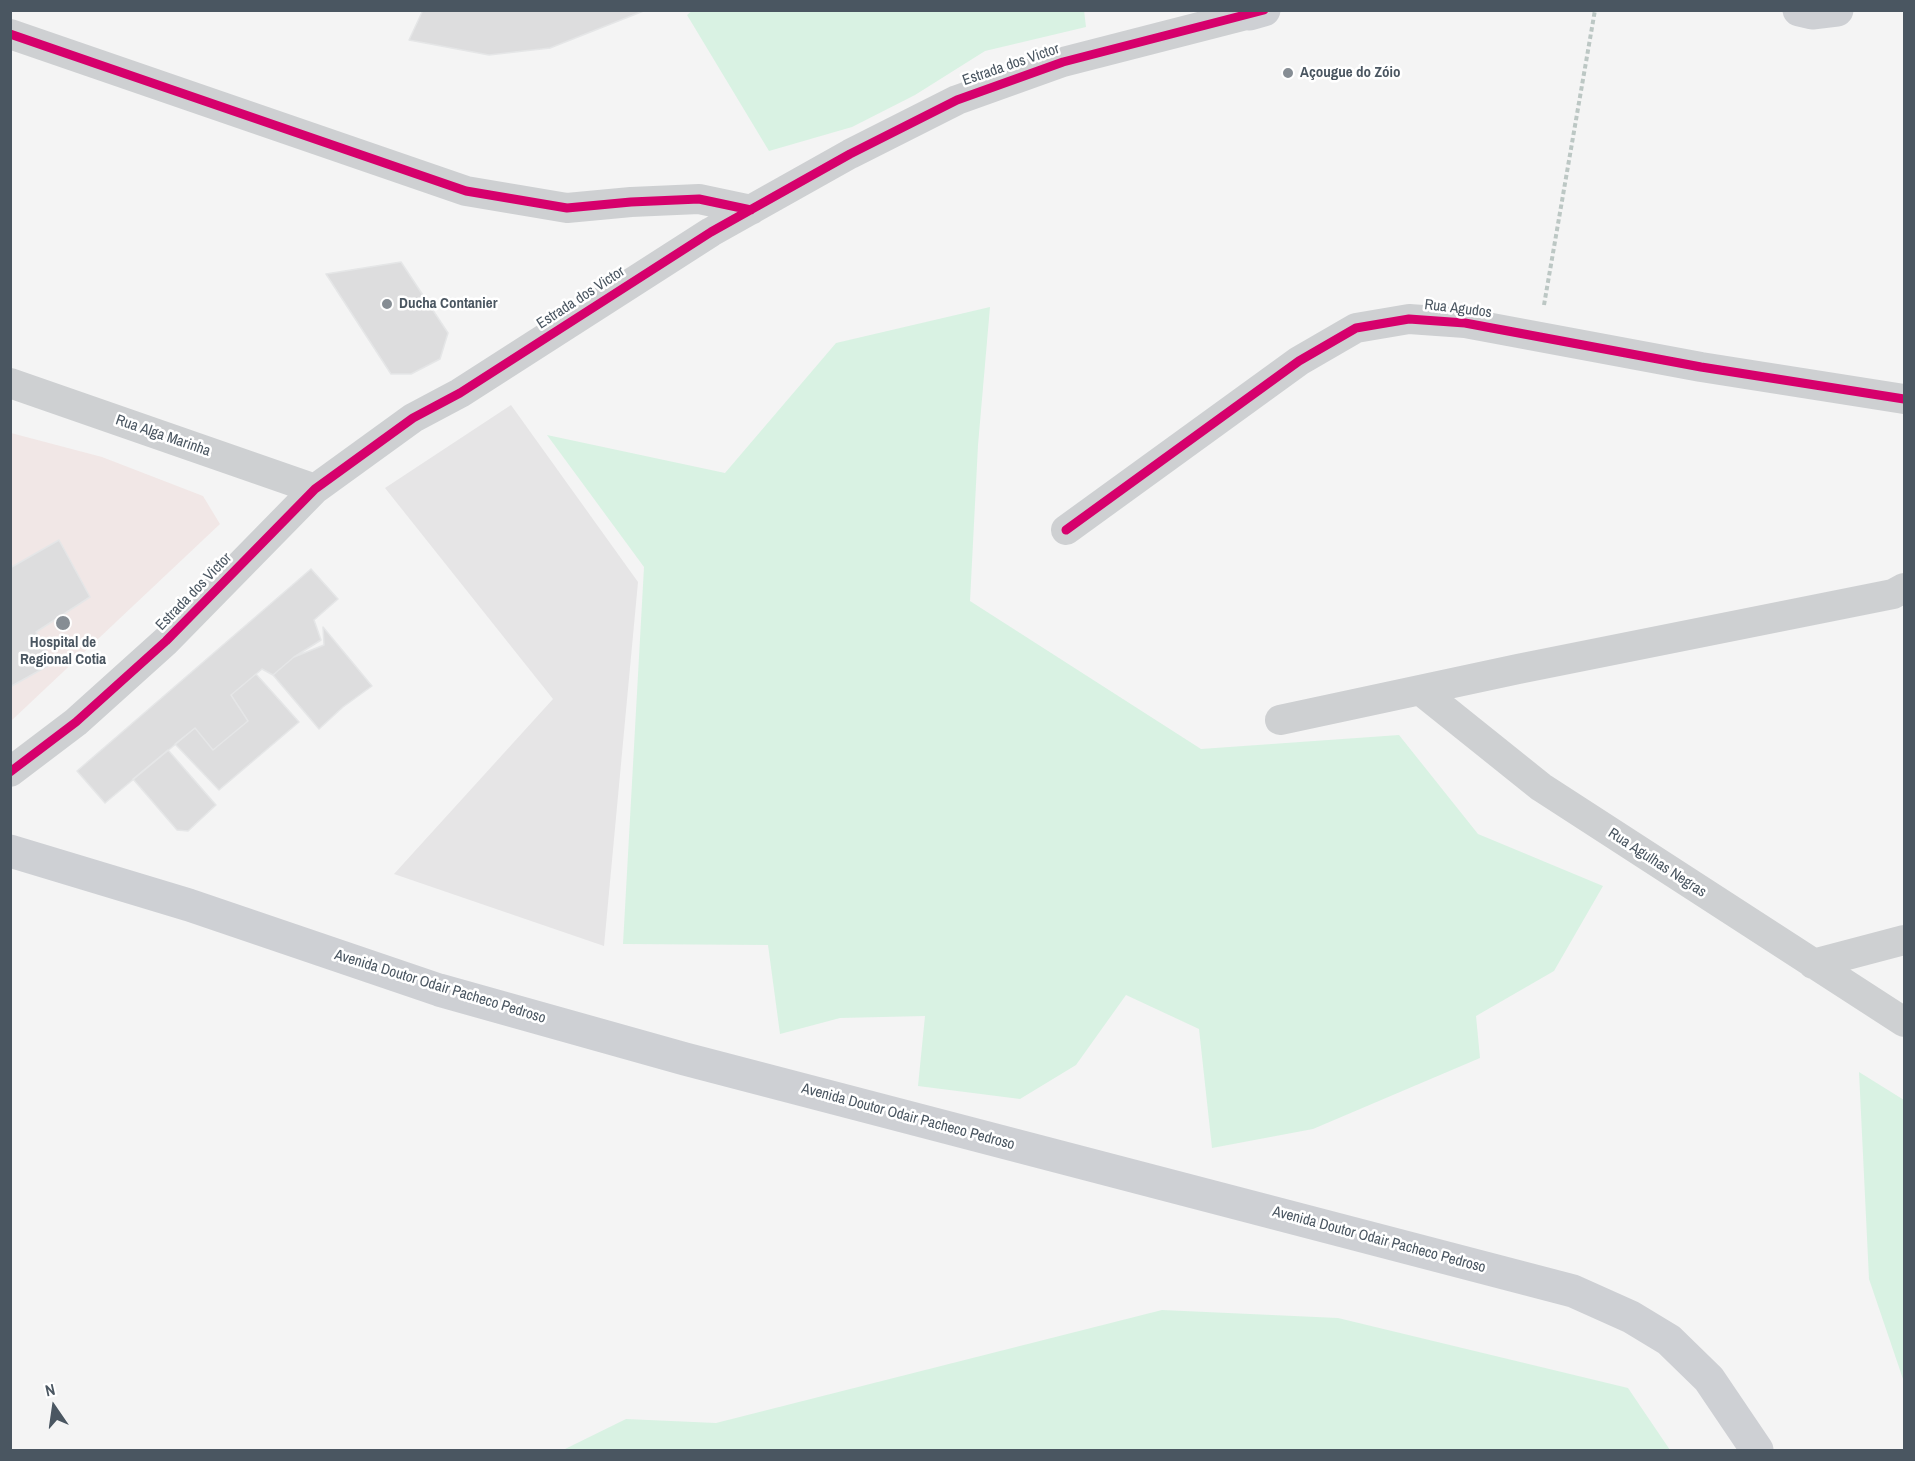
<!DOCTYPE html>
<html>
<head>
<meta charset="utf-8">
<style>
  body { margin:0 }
  #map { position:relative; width:1915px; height:1461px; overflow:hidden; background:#f4f4f4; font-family:"Archivo Narrow",sans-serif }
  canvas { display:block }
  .frame { position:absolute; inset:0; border:12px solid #4a5661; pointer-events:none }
  .north { position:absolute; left:24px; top:1377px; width:60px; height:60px; -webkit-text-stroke:4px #fff; paint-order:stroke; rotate:347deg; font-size:16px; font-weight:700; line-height:24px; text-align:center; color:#4a5661 }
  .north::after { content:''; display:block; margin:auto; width:21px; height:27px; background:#4a5661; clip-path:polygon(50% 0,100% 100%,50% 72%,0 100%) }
</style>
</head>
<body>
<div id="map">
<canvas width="1915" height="1461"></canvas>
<div class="frame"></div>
<div class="north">N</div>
</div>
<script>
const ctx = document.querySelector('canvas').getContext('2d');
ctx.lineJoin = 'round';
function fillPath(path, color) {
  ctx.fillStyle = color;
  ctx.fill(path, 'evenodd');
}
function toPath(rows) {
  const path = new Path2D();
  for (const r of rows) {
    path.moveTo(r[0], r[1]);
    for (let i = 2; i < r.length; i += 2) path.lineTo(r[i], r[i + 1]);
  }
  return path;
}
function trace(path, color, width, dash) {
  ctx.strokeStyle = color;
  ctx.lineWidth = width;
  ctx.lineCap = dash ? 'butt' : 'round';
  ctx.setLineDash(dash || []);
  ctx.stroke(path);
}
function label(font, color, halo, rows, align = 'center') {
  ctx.font = font + ' "Archivo Narrow",sans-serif';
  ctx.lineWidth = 5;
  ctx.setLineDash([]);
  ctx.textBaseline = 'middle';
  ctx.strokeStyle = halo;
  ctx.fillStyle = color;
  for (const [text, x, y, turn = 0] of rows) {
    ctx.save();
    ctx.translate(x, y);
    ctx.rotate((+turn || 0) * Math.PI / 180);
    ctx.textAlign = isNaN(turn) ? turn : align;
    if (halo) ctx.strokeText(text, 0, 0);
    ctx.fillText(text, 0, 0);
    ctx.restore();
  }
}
fillPath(toPath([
  [511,405,638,582,604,946,394,874,553,699,385,488]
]), '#e6e5e6');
fillPath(toPath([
  [11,433,102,457,203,496,220,524,11,721]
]), '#f1e7e6');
fillPath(toPath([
  [693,10,1084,10,1086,27,985,51,915,95,852,127,769,151,687,15],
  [990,307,978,445,970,601,1201,749,1399,735,1478,834,1603,886,1554,971,1476,1016,1480,1058,1313,1129,1212,1148,1199,1029,1126,995,1076,1065,1020,1099,918,1086,925,1016,840,1018,780,1034,768,945,623,944,644,567,547,435,725,473,836,343],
  [1859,1072,1904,1100,1904,1382,1869,1279],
  [1162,1310,1338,1318,1628,1388,1670,1450,563,1450,626,1419,716,1423]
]), '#d9f2e3');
const building = toPath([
  [423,10,646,10,550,48,489,55,409,40,423,10],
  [401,262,448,333,440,359,411,374,391,374,326,274,401,262],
  [59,540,90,597,36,632,53,663,10,687,10,568,59,540],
  [311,569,338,599,314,620,321,640,294,657,273,675,262,669,231,695,248,721,213,750,195,728,105,803,77,771,311,569],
  [323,627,372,686,343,707,319,729,273,675,294,657,324,645,323,627],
  [256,674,299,722,219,790,175,744,195,728,213,750,248,721,231,695,256,674],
  [168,750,216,805,188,831,177,830,133,779,168,750]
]);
fillPath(building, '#ddddde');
trace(building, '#e5e6e7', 1.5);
trace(toPath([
  [1544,305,1595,10]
]), '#bcc7c4', 4, [4.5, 3]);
trace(toPath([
  [10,34,466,191,567,208,631,202,699,199,751,210],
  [10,383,315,489],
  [1066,530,1299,361,1356,328,1409,319,1465,323,1701,367,1904,399],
  [1420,690,1541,787,1904,1022],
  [1280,720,1518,669,1893,594,1904,588],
  [10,772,76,722,166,641,315,489,413,418,460,393,711,232,850,154,957,100,1063,62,1250,14],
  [1813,964,1904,940]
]), '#ced0d2', 30);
trace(toPath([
  [1799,10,1812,13,1837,10],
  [1250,14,1264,10],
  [10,851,189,905,439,990,685,1059,1573,1291,1631,1317,1669,1340,1709,1379,1757,1450]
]), '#ced0d4', 33);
trace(toPath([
  [10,34,466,191,567,208,631,202,699,199,751,210],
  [1066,530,1299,361,1356,328,1409,319,1465,323,1701,367,1904,399],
  [10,772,76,722,166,641,315,489,413,418,460,393,711,232,850,154,957,100,1063,62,1264,10]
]), '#d6006c', 9);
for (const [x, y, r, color] of [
  [1288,73,6,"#868d94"],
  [387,304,6,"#868d94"],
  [63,623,8,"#868d94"]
]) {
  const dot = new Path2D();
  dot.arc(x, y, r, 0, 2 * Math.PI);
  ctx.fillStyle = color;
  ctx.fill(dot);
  trace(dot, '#fff', 2);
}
label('15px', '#4a5661', '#fff', [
  ["Estrada dos Victor",1011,65,-19],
  ["Estrada dos Victor",581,298,-33],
  ["Rua Agudos",1458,309,7],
  ["Rua Alga Marinha",163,436,19],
  ["Estrada dos Victor",194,592,-46],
  ["Rua Agulhas Negras",1657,863,33],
  ["Avenida Doutor Odair Pacheco Pedroso",440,987,17],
  ["Avenida Doutor Odair Pacheco Pedroso",908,1117,15],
  ["Avenida Doutor Odair Pacheco Pedroso",1379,1240,15]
]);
label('bold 15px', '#4a5661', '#fff', [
  ["Açougue do Zóio",1300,73],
  ["Ducha Contanier",399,304],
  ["Hospital de",63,643,"center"],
  ["Regional Cotia",63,660,"center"]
], 'left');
</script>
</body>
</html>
